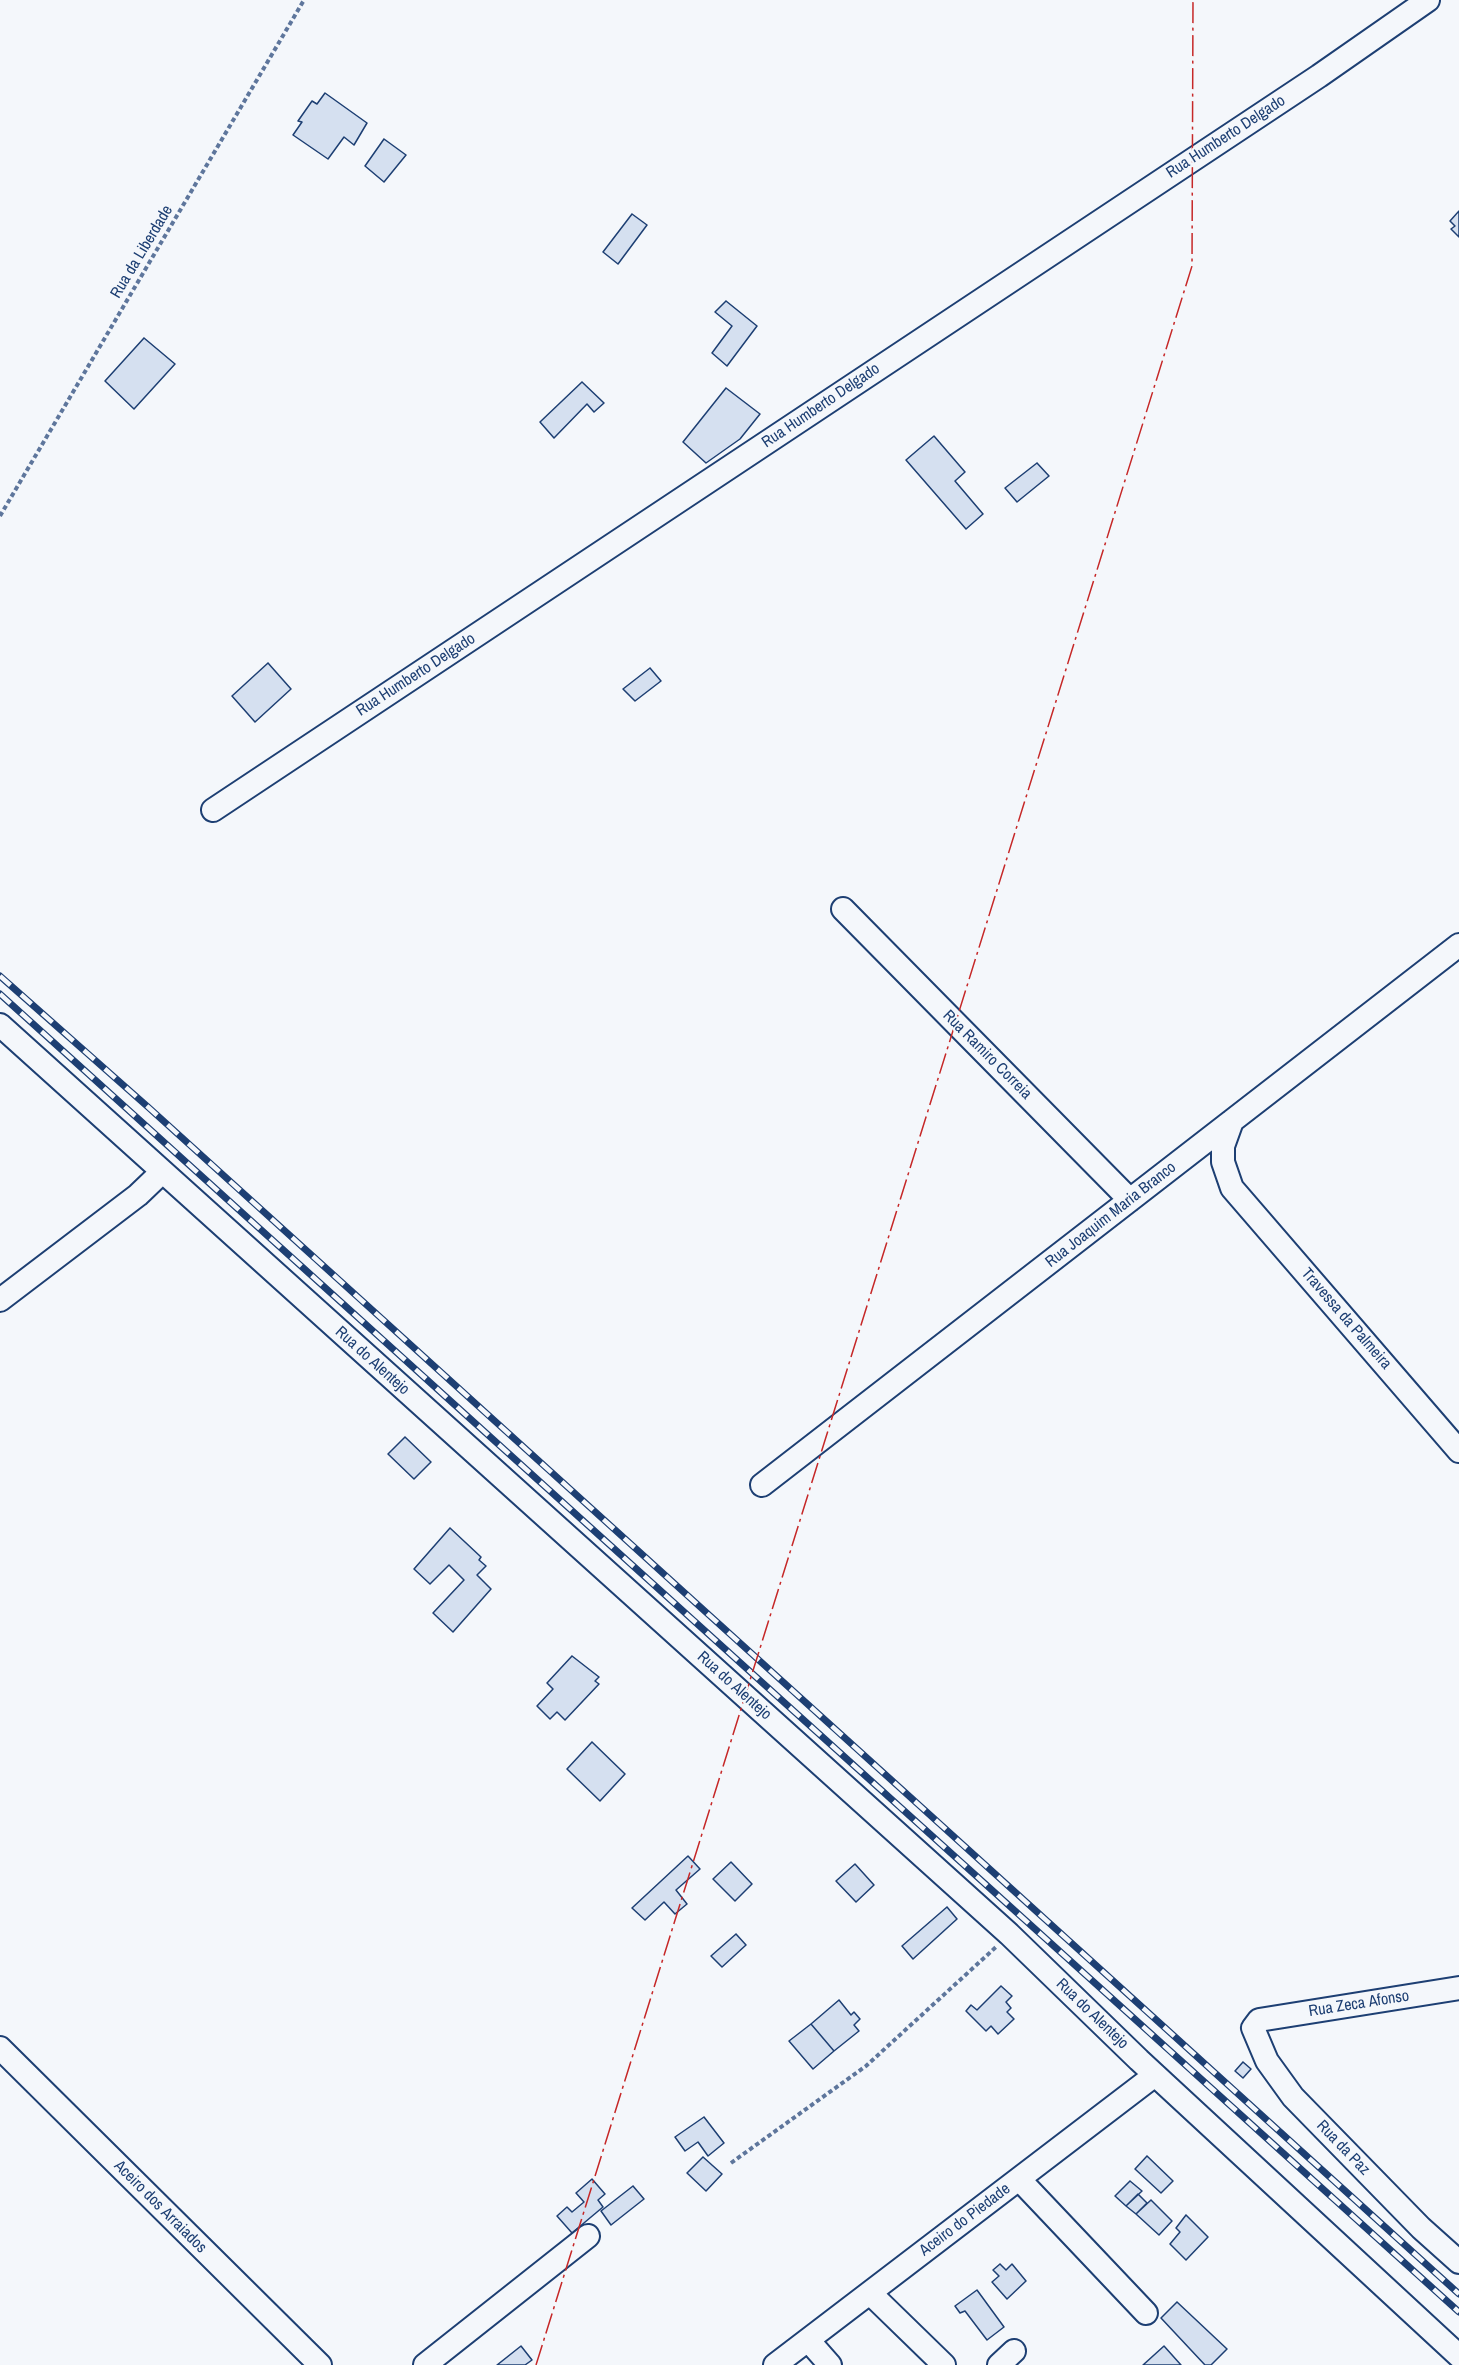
<!DOCTYPE html>
<html>
<head>
<meta charset="utf-8">
<style>
  body { margin:0 }
  canvas { display:block; background:#f4f7fb }
</style>
</head>
<body>
<canvas width="1459" height="2365"></canvas>
<script>
const ctx = document.querySelector('canvas').getContext('2d');
ctx.lineJoin = 'round';
function fillPath(path, color) {
  ctx.fillStyle = color;
  ctx.fill(path, 'evenodd');
}
function toPath(rows) {
  const path = new Path2D();
  for (const r of rows) {
    path.moveTo(r[0], r[1]);
    for (let i = 2; i < r.length; i += 2) path.lineTo(r[i], r[i + 1]);
  }
  return path;
}
function trace(path, color, width, dash) {
  ctx.strokeStyle = color;
  ctx.lineWidth = width;
  ctx.lineCap = dash ? 'butt' : 'round';
  ctx.setLineDash(dash || []);
  ctx.stroke(path);
}
function label(font, color, halo, rows, align = 'center') {
  ctx.font = font + ' "Archivo Narrow",sans-serif';
  ctx.lineWidth = 4.5;
  ctx.setLineDash([]);
  ctx.textBaseline = 'middle';
  ctx.strokeStyle = halo;
  ctx.fillStyle = color;
  for (const [text, x, y, turn = 0] of rows) {
    ctx.save();
    ctx.translate(x, y);
    ctx.rotate((+turn || 0) * Math.PI / 180);
    ctx.textAlign = isNaN(turn) ? turn : align;
    if (halo) ctx.strokeText(text, 0, 0);
    ctx.fillText(text, 0, 0);
    ctx.restore();
  }
}
const building = toPath([
  [325,93,367,123,354,145,344,137,328,159,293,135,302,122,298,121,312,101,317,104,325,93],
  [384,139,406,155,384,182,365,166,384,139],
  [1459,211,1459,237,1451,229,1455,226,1450,221,1459,211],
  [632,214,647,225,618,264,603,252,632,214],
  [726,301,757,326,727,366,712,353,732,326,715,312,726,301],
  [144,338,175,364,134,409,105,381,144,338],
  [582,382,604,403,594,412,587,404,554,438,540,422,582,382],
  [726,388,760,414,740,439,706,463,683,442,726,388],
  [934,436,965,472,955,481,983,514,966,529,906,460,934,436],
  [1037,463,1049,476,1017,502,1005,488,1037,463],
  [268,663,291,689,255,722,232,696,268,663],
  [650,668,661,681,635,701,623,689,650,668],
  [405,1437,431,1462,414,1479,388,1454,405,1437],
  [450,1528,481,1557,479,1560,486,1566,477,1575,491,1589,453,1632,433,1613,464,1580,449,1565,430,1584,414,1569,450,1528],
  [572,1656,599,1677,595,1681,599,1684,565,1720,557,1712,550,1719,537,1706,553,1689,547,1683,572,1656],
  [592,1742,625,1774,600,1801,567,1769,592,1742],
  [688,1856,700,1869,676,1890,687,1904,675,1914,664,1902,645,1920,632,1908,688,1856],
  [731,1862,752,1884,735,1901,713,1879,731,1862],
  [855,1864,874,1885,856,1902,836,1881,855,1864],
  [947,1907,957,1919,913,1959,902,1946,947,1907],
  [736,1934,746,1945,722,1967,711,1956,736,1934],
  [1001,1986,1012,1996,1006,2002,1011,2008,1007,2012,1014,2019,998,2034,991,2026,986,2031,966,2011,971,2005,977,2010,1001,1986],
  [839,2000,851,2015,854,2012,860,2019,854,2025,859,2031,834,2051,811,2024,839,2000],
  [811,2024,834,2051,813,2069,789,2041,811,2024],
  [1243,2062,1251,2069,1243,2078,1235,2071,1243,2062],
  [704,2117,724,2143,708,2156,698,2142,685,2151,675,2137,704,2117],
  [1147,2156,1173,2181,1161,2193,1135,2169,1147,2156],
  [703,2157,722,2174,706,2191,687,2173,703,2157],
  [592,2179,605,2194,598,2200,603,2207,572,2233,557,2216,567,2207,572,2212,584,2202,576,2193,592,2179],
  [1130,2181,1142,2191,1126,2206,1115,2196,1130,2181],
  [633,2186,644,2199,611,2225,601,2211,633,2186],
  [1138,2194,1147,2203,1136,2214,1126,2206,1138,2194],
  [1151,2200,1172,2221,1159,2235,1136,2214,1151,2200],
  [1186,2215,1208,2237,1186,2260,1170,2244,1180,2232,1176,2228,1186,2215],
  [1000,2264,1006,2270,1012,2264,1026,2281,1007,2299,992,2282,999,2276,993,2270,1000,2264],
  [977,2290,1004,2327,987,2340,965,2311,960,2313,955,2306,977,2290],
  [1177,2302,1227,2349,1211,2365,1205,2365,1161,2318,1177,2302],
  [521,2346,532,2360,525,2365,497,2365,521,2346],
  [1164,2346,1181,2365,1143,2365,1164,2346]
]);
fillPath(building, '#d5e0f0');
trace(building, '#1d3f73', 1.5);
const minor = toPath([
  [213,810,1319,76,1428,0],
  [843,909,1130,1200],
  [0,1025,1009,1934,1139,2060,1459,2356],
  [1232,1121,1223,1146,1223,1162,1232,1188,1459,1451],
  [0,1300,138,1195,162,1172],
  [762,1485,1459,945],
  [1459,1988,1259,2020,1253,2028,1267,2061,1293,2097,1421,2228,1459,2262],
  [0,2048,320,2365],
  [1019,2179,1146,2313],
  [870,2293,944,2365],
  [808,2340,830,2365],
  [425,2365,588,2236],
  [775,2365,1155,2075],
  [999,2365,1014,2351]
]);
trace(minor, '#1d3f73', 26);
trace(toPath([
  [0,516,304,0],
  [731,2163,866,2066,996,1947]
]), '#5e769c', 4, [4.5, 3]);
trace(minor, '#f4f7fb', 22);
const rail = toPath([
  [0,976,148,1107,1459,2294],
  [0,994,1459,2312]
]);
trace(rail, '#1d3f73', 7);
trace(rail, '#f4f7fb', 4.5, [14]);
trace(toPath([
  [536,2365,1192,266,1193,0]
]), '#c62828', 1.5, [21, 4.5, 3, 4.5]);
label('16px', '#1d3f73', '#f4f7fb', [
  ["Rua Humberto Delgado",1226,137,-33],
  ["Rua da Liberdade",142,252,-59],
  ["Rua Humberto Delgado",821,406,-34],
  ["Rua Humberto Delgado",416,675,-33],
  ["Rua Ramiro Correia",987,1055,45],
  ["Rua Joaquim Maria Branco",1111,1215,-38],
  ["Travessa da Palmeira",1346,1319,49],
  ["Rua do Alentejo",372,1361,42],
  ["Rua do Alentejo",734,1686,42],
  ["Rua Zeca Afonso",1359,2004,-9],
  ["Rua do Alentejo",1092,2014,44],
  ["Rua da Paz",1343,2148,46],
  ["Aceiro dos Arraiados",160,2207,45],
  ["Aceiro do Piedade",965,2220,-37]
]);
</script>
</body>
</html>
